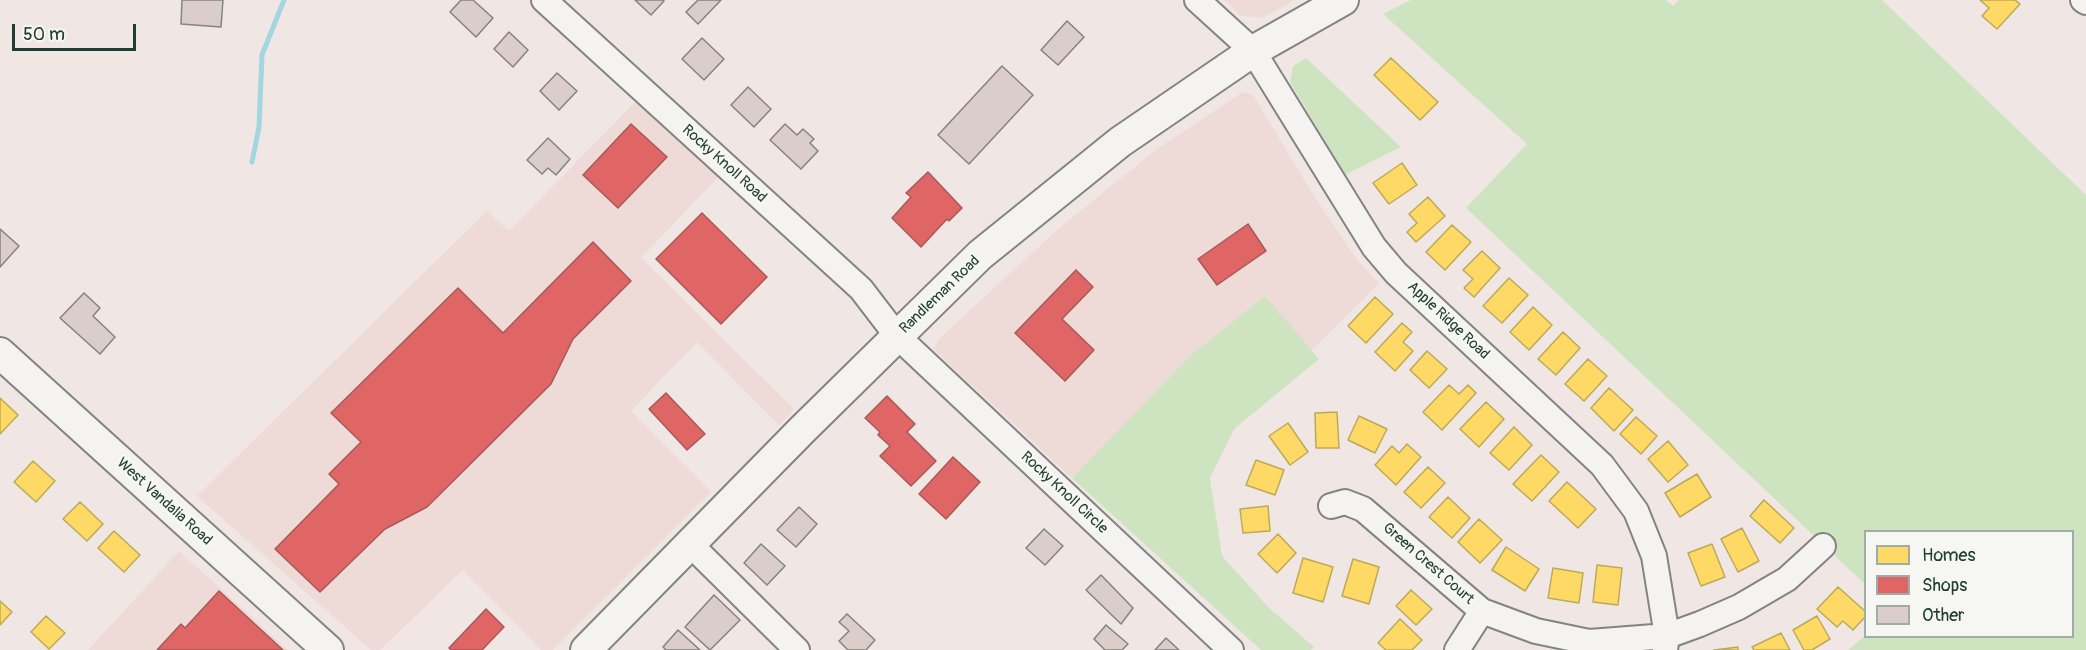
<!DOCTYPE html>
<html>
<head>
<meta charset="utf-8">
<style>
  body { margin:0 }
  #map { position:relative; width:2086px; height:650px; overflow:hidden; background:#f0e6e4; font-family:Pangolin,sans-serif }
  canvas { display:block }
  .legend { position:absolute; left:1864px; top:530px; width:210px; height:108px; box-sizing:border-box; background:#f6f6f2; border:2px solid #a0aca6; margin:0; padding:8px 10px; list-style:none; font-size:18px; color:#1f3d34 }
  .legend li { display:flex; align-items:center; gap:12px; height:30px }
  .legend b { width:30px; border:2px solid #a0aca6 }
  .scale { position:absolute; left:12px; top:24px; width:124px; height:27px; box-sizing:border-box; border:3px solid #1f3d34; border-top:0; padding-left:8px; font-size:18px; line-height:21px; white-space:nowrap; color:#1f3d34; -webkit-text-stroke:4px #f6f6f2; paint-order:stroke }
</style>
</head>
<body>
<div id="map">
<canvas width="2086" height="650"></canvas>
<ul class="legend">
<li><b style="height:16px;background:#ffd966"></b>Homes</li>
<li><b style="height:16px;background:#e06666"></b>Shops</li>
<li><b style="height:16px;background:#dacdca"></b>Other</li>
</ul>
<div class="scale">50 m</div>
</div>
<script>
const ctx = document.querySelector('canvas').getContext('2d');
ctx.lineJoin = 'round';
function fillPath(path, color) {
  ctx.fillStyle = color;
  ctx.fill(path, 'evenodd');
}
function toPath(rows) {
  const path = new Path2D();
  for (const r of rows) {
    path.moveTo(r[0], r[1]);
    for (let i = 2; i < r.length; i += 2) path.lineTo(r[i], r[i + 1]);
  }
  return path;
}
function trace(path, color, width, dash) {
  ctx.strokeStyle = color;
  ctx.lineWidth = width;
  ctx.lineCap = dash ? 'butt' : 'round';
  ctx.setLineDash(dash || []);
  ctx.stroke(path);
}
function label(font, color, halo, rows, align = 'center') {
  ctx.font = font + ' Pangolin,sans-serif';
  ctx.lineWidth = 6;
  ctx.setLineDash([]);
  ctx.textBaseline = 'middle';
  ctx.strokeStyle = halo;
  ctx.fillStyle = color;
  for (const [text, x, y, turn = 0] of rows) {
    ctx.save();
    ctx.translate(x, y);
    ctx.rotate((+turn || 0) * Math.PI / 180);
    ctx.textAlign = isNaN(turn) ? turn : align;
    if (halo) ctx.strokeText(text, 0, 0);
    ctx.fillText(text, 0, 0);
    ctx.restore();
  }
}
fillPath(toPath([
  [1224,0,1295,0,1262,18,1240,15],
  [1243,92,1253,95,1312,193,1358,261,1379,283,1311,351,1265,296,1191,355,1072,478,933,349,940,338,1057,230,1157,149],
  [639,98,722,173,641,258,794,409,779,425,697,342,631,411,711,492,553,650,541,650,463,570,380,650,371,650,197,496,487,211,509,231],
  [179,551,288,650,88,650]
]), '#eedad7');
fillPath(toPath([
  [1411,0,1666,0,1673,6,1679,0,1882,0,2086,195,2086,650,1848,650,1865,636,2072,636,2072,532,1866,532,1865,584,1466,208,1527,144,1383,14],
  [1306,58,1401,147,1345,175,1290,82,1293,66],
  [1265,296,1319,359,1234,429,1210,478,1222,556,1269,608,1314,647,1311,650,1261,650,1072,478,1191,355]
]), '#cee4c0');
const homes = toPath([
  [1980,0,2015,0,2020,4,1997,29,1982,16,1989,8,1980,0],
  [1391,58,1438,102,1420,120,1374,75,1391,58],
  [1402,163,1417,185,1389,204,1373,183,1402,163],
  [1428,197,1445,216,1416,242,1407,232,1417,223,1409,214,1428,197],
  [1452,225,1471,242,1445,270,1426,252,1452,225],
  [1482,251,1500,268,1474,297,1464,288,1473,279,1463,270,1482,251],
  [1509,278,1528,295,1502,323,1483,306,1509,278],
  [1375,297,1393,314,1366,343,1348,326,1375,297],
  [1533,307,1552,325,1529,350,1510,332,1533,307],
  [1402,323,1412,332,1403,342,1413,351,1395,371,1375,352,1402,323],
  [1563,332,1580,348,1556,375,1538,359,1563,332],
  [1427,351,1447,369,1429,388,1410,370,1427,351],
  [1588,359,1607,376,1584,401,1565,384,1588,359],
  [1449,385,1459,394,1468,385,1476,393,1442,430,1423,412,1449,385],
  [1609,388,1633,410,1614,431,1591,408,1609,388],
  [0,398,18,415,0,434,0,398],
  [1486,402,1504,419,1479,447,1460,429,1486,402],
  [1337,412,1339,448,1316,448,1315,413,1337,412],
  [1359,416,1387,429,1375,453,1348,440,1359,416],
  [1636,417,1657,436,1641,454,1620,434,1636,417],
  [1288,423,1308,452,1290,465,1269,436,1288,423],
  [1514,427,1532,445,1509,470,1490,453,1514,427],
  [1668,441,1688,465,1668,482,1648,459,1668,441],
  [1407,444,1421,457,1396,485,1375,465,1392,446,1399,453,1407,444],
  [1541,455,1559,472,1532,501,1513,484,1541,455],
  [1256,460,1284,470,1275,495,1246,485,1256,460],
  [33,461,55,481,36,502,14,482,33,461],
  [1428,467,1445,483,1421,508,1404,492,1428,467],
  [1697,474,1711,497,1680,517,1665,493,1697,474],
  [1567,482,1596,509,1578,528,1549,501,1567,482],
  [1448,497,1470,518,1452,538,1429,517,1448,497],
  [1764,500,1794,528,1780,543,1750,516,1764,500],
  [80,502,103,524,87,541,63,519,80,502],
  [1268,506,1270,531,1243,533,1240,509,1268,506],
  [1479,519,1502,540,1480,563,1458,542,1479,519],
  [1742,528,1759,561,1738,572,1721,539,1742,528],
  [114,531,140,555,124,572,98,548,114,531],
  [1278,534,1296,553,1277,573,1258,554,1278,534],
  [1712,544,1725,577,1701,586,1688,553,1712,544],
  [1506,547,1539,569,1525,591,1492,570,1506,547],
  [1303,558,1333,567,1323,602,1293,593,1303,558],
  [1353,559,1379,567,1369,604,1342,596,1353,559],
  [1597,565,1622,568,1618,605,1593,602,1597,565],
  [1553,568,1583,573,1579,603,1548,598,1553,568],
  [1838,587,1866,612,1866,616,1853,630,1843,621,1837,627,1817,609,1838,587],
  [1411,590,1432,609,1416,625,1396,606,1411,590],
  [0,601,12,612,0,625,0,601],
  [46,616,65,633,49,649,31,632,46,616],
  [1817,616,1830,639,1812,650,1804,650,1793,630,1817,616],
  [1400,619,1422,640,1412,650,1386,650,1378,643,1400,619],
  [1781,633,1790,650,1754,650,1752,647,1781,633],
  [1738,647,1738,650,1714,650,1738,647]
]);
fillPath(homes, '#ffd966');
trace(homes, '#bcaa57', 1.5);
const shops = toPath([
  [631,124,667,157,618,208,583,175,631,124],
  [928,172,962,208,949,221,947,219,921,247,892,218,911,197,906,193,928,172],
  [702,213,767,277,721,324,656,259,702,213],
  [1248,224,1266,251,1217,285,1198,259,1248,224],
  [593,242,631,281,573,339,551,384,427,507,385,529,320,592,275,549,339,484,329,474,361,442,331,413,458,288,503,333,593,242],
  [1076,270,1093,287,1062,319,1094,350,1065,381,1015,333,1076,270],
  [666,393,705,434,687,450,649,409,666,393],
  [887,396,915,424,907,432,936,461,911,486,880,456,890,446,878,435,880,432,865,418,887,396],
  [953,457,980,482,946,519,919,494,953,457],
  [219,591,283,650,157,650,181,624,185,628,219,591],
  [486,609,504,627,482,650,451,650,449,648,486,609]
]);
fillPath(shops, '#e06666');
trace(shops, '#a65a57', 1.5);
trace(toPath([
  [252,162,259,127,262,55,284,0]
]), '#a2d7df', 5);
const building = toPath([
  [182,0,223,0,221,27,181,24,182,0],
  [461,0,473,0,493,18,476,37,450,12,461,0],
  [635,0,662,0,664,1,651,15,635,0],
  [698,0,721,0,698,24,686,12,698,0],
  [1067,21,1084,37,1058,65,1041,50,1067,21],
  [509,32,528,50,513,67,494,49,509,32],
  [702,38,724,59,704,80,682,59,702,38],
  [1002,66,1033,95,969,164,938,135,1002,66],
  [557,73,577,91,559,110,540,91,557,73],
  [748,87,771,109,754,127,731,105,748,87],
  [785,124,797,135,803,129,814,139,810,143,818,151,801,169,770,140,785,124],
  [548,138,570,159,556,175,548,168,542,174,527,160,548,138],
  [0,229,19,246,0,267,0,229],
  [84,293,100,308,93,316,115,337,100,354,60,318,84,293],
  [799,507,817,524,796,547,777,530,799,507],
  [1044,529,1063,546,1045,565,1026,548,1044,529],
  [761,544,785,566,767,585,744,563,761,544],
  [1101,575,1133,608,1121,624,1086,590,1101,575],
  [714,595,740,620,710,650,685,627,714,595],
  [847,614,875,640,866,650,848,650,839,641,849,631,839,622,847,614],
  [1106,625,1128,644,1122,650,1105,650,1094,639,1106,625],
  [678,630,700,650,666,650,663,647,678,630],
  [1166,638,1179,650,1155,650,1166,638]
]);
fillPath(building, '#dacdca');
trace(building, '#838481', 1.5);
const minor = toPath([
  [544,0,861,289,897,336,1231,650],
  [1197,0,1253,51,1374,247,1396,273,1602,465,1636,511,1654,556,1667,636,1665,650],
  [2083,0,2086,2],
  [1331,506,1345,502,1363,509,1482,611,1536,631,1589,642,1667,636,1700,624,1739,607,1787,579,1823,546],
  [691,545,797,650],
  [1457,650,1482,611]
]);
const major = toPath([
  [0,353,328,650],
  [586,650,802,430,980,255,1120,142,1253,51,1343,0]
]);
trace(minor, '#838481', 28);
trace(major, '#838481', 34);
trace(minor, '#f4f3f1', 24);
trace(major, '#f4f3f1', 30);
label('15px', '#1f3d34', '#f6f6f2', [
  ["Rocky Knoll Road",724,164,42],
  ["Randleman Road",940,295,-44],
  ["Apple Ridge Road",1448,321,43],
  ["Rocky Knoll Circle",1064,493,43],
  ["West Vandalia Road",164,502,42],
  ["Green Crest Court",1428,564,41]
]);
</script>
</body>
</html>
